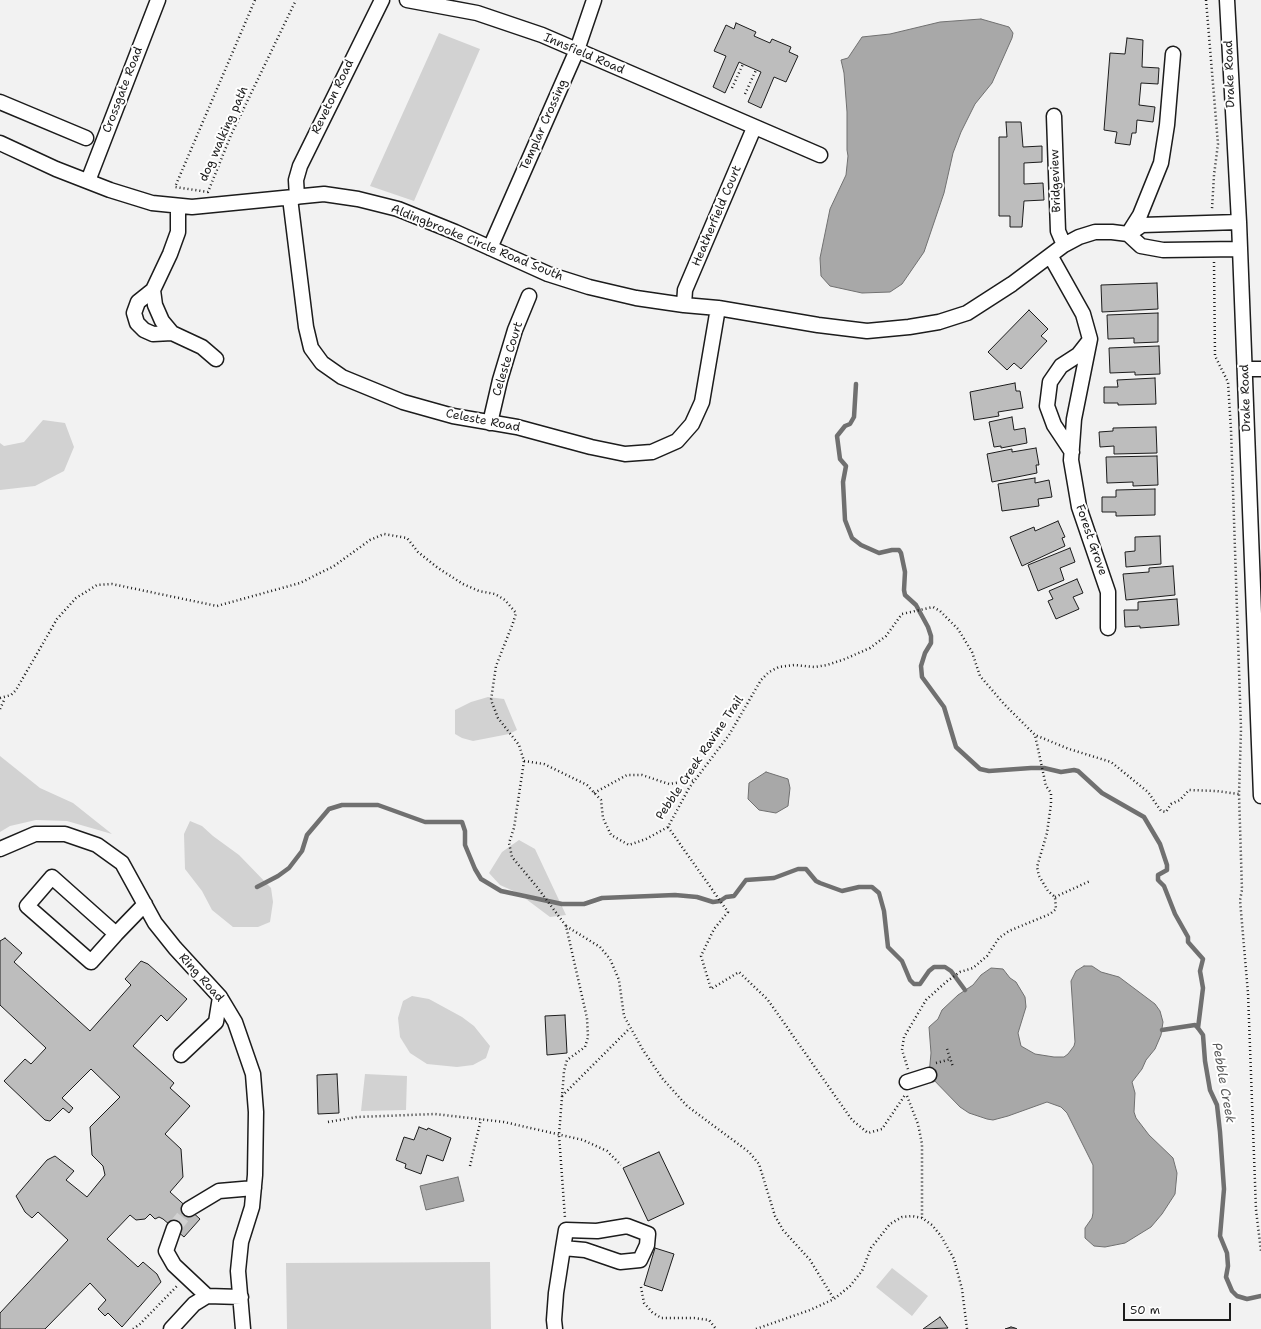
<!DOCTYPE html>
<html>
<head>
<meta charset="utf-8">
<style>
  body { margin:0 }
  #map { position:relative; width:1261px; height:1329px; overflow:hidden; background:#f2f2f2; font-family:"Shantell Sans",sans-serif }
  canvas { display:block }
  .scale { position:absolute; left:1123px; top:1303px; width:108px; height:18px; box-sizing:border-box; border:2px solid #1c1c1c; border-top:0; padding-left:5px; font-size:12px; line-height:14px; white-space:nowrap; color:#1c1c1c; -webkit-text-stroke:3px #fff; paint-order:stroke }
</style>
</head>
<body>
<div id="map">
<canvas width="1261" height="1329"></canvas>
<div class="scale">50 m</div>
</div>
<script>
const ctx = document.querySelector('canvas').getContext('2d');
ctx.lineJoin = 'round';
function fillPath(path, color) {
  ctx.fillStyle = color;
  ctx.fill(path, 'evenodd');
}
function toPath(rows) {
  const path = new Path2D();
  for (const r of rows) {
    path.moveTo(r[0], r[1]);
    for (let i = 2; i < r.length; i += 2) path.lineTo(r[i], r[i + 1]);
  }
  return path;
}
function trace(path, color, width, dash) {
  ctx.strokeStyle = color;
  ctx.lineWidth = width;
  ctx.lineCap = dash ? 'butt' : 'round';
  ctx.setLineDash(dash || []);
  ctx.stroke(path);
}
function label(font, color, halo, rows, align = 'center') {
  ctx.font = font + ' "Shantell Sans",sans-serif';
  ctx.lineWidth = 4;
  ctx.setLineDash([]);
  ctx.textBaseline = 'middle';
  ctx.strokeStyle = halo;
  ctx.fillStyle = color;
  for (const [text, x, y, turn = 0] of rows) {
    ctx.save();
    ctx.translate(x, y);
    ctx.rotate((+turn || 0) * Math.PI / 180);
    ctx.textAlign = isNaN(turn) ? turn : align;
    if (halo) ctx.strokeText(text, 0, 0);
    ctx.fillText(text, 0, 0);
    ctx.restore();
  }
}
fillPath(toPath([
  [439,33,480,49,414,201,370,186],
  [43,420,65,423,74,447,64,471,35,486,0,490,0,443,4,446,24,442],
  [488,697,504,699,517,730,509,734,473,741,462,738,455,734,455,710,471,702],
  [0,756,40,788,73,803,112,834,67,821,36,820,10,826,0,832],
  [190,821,202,826,213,836,239,855,271,888,273,902,270,922,258,927,233,927,212,910,202,891,185,869,184,834],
  [519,840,535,849,566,915,550,917,518,893,500,885,489,873,502,852],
  [412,996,429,999,462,1017,474,1026,490,1046,486,1058,473,1065,457,1067,427,1064,410,1053,400,1037,398,1018,403,1001],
  [365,1074,407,1076,406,1110,361,1111],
  [490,1262,491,1329,287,1329,286,1263],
  [892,1268,928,1296,912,1316,876,1287]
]), '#d2d2d2');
const water = toPath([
  [981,19,1009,27,1013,33,1012,38,992,83,975,104,961,132,953,153,944,193,924,252,902,284,890,292,862,293,830,286,821,276,820,258,830,209,846,175,848,156,847,150,847,112,844,73,841,60,848,58,862,37,890,34,940,22,981,19],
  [766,772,788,779,790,788,788,806,776,813,759,810,748,799,749,783,766,772],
  [1084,966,1092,966,1101,972,1119,977,1155,1004,1160,1011,1163,1022,1161,1035,1155,1049,1146,1060,1142,1069,1132,1082,1135,1093,1134,1112,1136,1118,1149,1135,1173,1158,1177,1173,1175,1194,1162,1214,1151,1227,1125,1243,1105,1247,1094,1246,1085,1238,1085,1228,1092,1218,1093,1213,1093,1165,1067,1113,1061,1107,1047,1102,1008,1116,993,1120,987,1119,969,1113,960,1107,929,1075,931,1053,929,1027,938,1019,942,1010,958,995,973,985,981,975,991,968,1003,969,1010,978,1016,982,1025,997,1026,1007,1018,1033,1021,1046,1035,1054,1054,1057,1064,1057,1068,1054,1074,1046,1075,1042,1071,981,1076,971,1084,966],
  [458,1177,464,1201,426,1210,420,1186,458,1177]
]);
fillPath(water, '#a8a8a8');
trace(water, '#707070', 1);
trace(toPath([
  [856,384,854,417,850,424,845,426,837,436,840,459,846,466,843,482,845,520,852,538,861,545,879,553,892,550,899,550,901,553,905,572,904,590,905,595,916,605,928,627,931,636,931,643,925,653,921,666,922,677,944,707,956,747,980,769,989,771,1031,768,1044,768,1061,772,1074,770,1078,771,1102,793,1144,817,1160,844,1167,865,1167,870,1158,875,1158,880,1164,886,1175,914,1188,937,1188,942,1203,959,1200,971,1203,988,1198,1028],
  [257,887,278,876,289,868,302,851,307,835,329,809,342,805,378,805,425,822,462,822,465,831,465,845,475,869,481,879,501,891,562,904,584,904,602,898,675,895,697,897,713,902,720,901,726,897,734,896,746,880,774,878,798,869,806,869,816,881,820,883,842,891,859,887,872,887,879,893,884,911,888,947,902,961,910,980,914,984,920,984,929,971,934,967,945,967,951,971,965,990],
  [1198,1028,1203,1035,1205,1061,1210,1090,1217,1105,1220,1132,1224,1189,1220,1236,1227,1253,1228,1266,1226,1277,1232,1291,1237,1296,1247,1299,1261,1296],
  [1162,1030,1195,1025,1198,1028]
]), '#707070', 4.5);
const building = toPath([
  [736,23,756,32,754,36,770,43,772,39,791,47,789,52,798,56,786,82,774,77,761,108,748,102,761,72,743,64,739,62,725,93,713,87,726,56,714,51,726,25,734,29,736,23],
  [1127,38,1143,40,1142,67,1159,68,1158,84,1141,83,1139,105,1155,107,1153,122,1137,120,1136,133,1132,133,1130,145,1115,143,1117,132,1104,130,1110,53,1125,54,1127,38],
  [1006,122,1021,122,1023,147,1042,146,1042,162,1024,163,1024,184,1043,183,1044,200,1024,201,1022,227,1010,227,1010,216,999,216,999,137,1007,137,1006,122],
  [1157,283,1158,309,1102,312,1101,285,1157,283],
  [1029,310,1048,329,1041,336,1047,341,1021,369,1014,363,1007,370,988,352,1029,310],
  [1158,313,1158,342,1134,343,1134,338,1108,339,1107,315,1158,313],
  [1159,346,1160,374,1135,375,1135,372,1110,373,1109,348,1159,346],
  [1155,378,1156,404,1118,405,1118,403,1104,403,1104,387,1118,387,1117,380,1155,378],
  [1015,383,1016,391,1020,391,1023,408,998,412,999,416,974,420,970,392,1015,383],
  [1012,417,1014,430,1025,428,1027,443,1001,448,1001,446,994,447,989,422,1012,417],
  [1156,427,1157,453,1114,454,1114,446,1100,447,1099,432,1113,431,1113,428,1156,427],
  [1036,448,1039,465,1036,465,1037,473,992,482,987,454,1012,449,1012,452,1036,448],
  [1157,456,1158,485,1133,486,1133,482,1107,483,1106,457,1157,456],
  [1035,478,1035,483,1049,480,1052,497,1038,499,1039,506,1002,511,998,484,1035,478],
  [1155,489,1155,515,1116,516,1116,512,1102,512,1102,497,1116,497,1116,490,1155,489],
  [1058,521,1065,537,1062,538,1065,546,1022,566,1010,537,1034,527,1035,531,1058,521],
  [1160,536,1161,564,1126,567,1125,552,1135,551,1135,537,1160,536],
  [1070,548,1075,562,1060,568,1064,580,1038,591,1028,565,1070,548],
  [1173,566,1175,595,1126,600,1123,574,1149,572,1149,568,1173,566],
  [1077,579,1083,593,1073,597,1079,609,1056,619,1048,601,1053,599,1049,591,1077,579],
  [1177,599,1179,625,1140,628,1140,626,1125,627,1124,610,1138,610,1138,602,1177,599],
  [5,938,22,953,14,962,90,1031,131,985,125,979,141,961,148,964,187,999,167,1021,161,1015,133,1046,174,1083,170,1088,190,1106,165,1134,181,1149,183,1177,170,1192,200,1219,184,1237,163,1219,159,1217,155,1219,150,1214,145,1219,136,1220,130,1215,107,1239,138,1267,143,1262,157,1274,161,1282,122,1327,108,1313,105,1316,98,1309,106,1300,90,1283,45,1329,0,1329,0,1313,68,1240,38,1212,32,1218,25,1212,16,1196,47,1160,55,1156,74,1171,66,1180,87,1197,105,1175,103,1166,92,1155,90,1127,120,1097,91,1069,62,1098,73,1108,69,1113,63,1108,50,1121,45,1120,4,1081,25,1059,31,1064,46,1048,0,1005,0,941,5,938],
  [565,1015,567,1053,547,1055,545,1016,565,1015],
  [337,1074,339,1113,318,1114,317,1075,337,1074],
  [419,1127,427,1130,428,1128,451,1138,443,1161,427,1155,421,1174,405,1168,406,1164,396,1160,404,1137,414,1140,419,1127],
  [659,1152,684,1204,648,1221,623,1168,659,1152],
  [655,1248,674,1254,662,1291,644,1285,655,1248],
  [940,1317,948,1328,923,1329,940,1317],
  [1011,1327,1015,1328,1017,1329,1005,1329,1011,1327]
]);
fillPath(building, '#bdbdbd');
trace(building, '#1c1c1c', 1);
trace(toPath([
  [174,1228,189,1209]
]), '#d2d2d2', 14, [14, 7]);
const minor = toPath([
  [407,0,477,13,542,35,820,155],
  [1227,0,1239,222,1261,796],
  [0,102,86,138],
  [1054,116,1058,231,1064,245],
  [0,143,56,169,110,190,152,203,192,207,324,194,358,199,398,209,455,232,548,274,589,287,636,298,684,305,718,308,818,325,867,331,909,327,939,322,967,313,1012,284,1064,245,1079,237,1095,232,1112,232,1128,234,1141,246,1163,250,1240,249],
  [88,181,158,0],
  [297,197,296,180,300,166,382,0],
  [290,198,306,327,311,348,322,363,342,377,403,402,453,416,517,427,591,447,625,454,652,452,677,441,692,424,702,402,718,308],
  [178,206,178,232,170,254,153,290,155,305,162,321,172,333,202,347,216,359],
  [1128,234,1140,215,1161,163,1167,125,1173,54],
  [1129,234,1142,225,1239,222],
  [490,248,577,50,594,0],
  [1051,257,1083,314,1090,339,1074,419,1071,460,1079,507,1108,592,1108,628],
  [153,290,138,302,134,313,137,323,144,330,153,334,172,333],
  [684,305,685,290,754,128],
  [1245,369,1261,369],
  [490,423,500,380,515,330,529,296],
  [1072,452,1054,425,1047,406,1050,382,1061,366,1078,355,1089,341],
  [0,849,35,834,65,834,97,845,122,863,155,923,175,948,220,997,235,1022,253,1074,256,1112,255,1175,252,1207,241,1242,238,1271,243,1329],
  [116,934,52,877,27,906,91,962,116,934,145,904],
  [181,1055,216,1022,220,997],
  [907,1082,929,1075],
  [189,1209,219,1191,254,1188],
  [174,1228,166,1251,174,1265,207,1296,241,1297],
  [171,1329,194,1304,207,1296],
  [555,1329,554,1320,556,1293,563,1248,566,1230,597,1231,627,1226,648,1234,647,1245,640,1260,620,1262,585,1250,563,1248]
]);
trace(minor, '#1c1c1c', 17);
trace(toPath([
  [255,0,175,187,208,192,231,135,296,0],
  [1206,0,1218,144,1214,175,1212,209],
  [732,88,743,64],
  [745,94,756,70],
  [1214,262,1215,356,1228,382,1231,430,1241,729,1239,794,1242,890,1240,900,1248,993,1256,1210,1261,1251],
  [0,698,11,695,16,690,57,619,76,598,97,585,112,584,217,606,300,583,334,566,370,540,384,534,407,538,418,552,438,568,463,584,479,591,495,594,505,600,516,613,513,623,496,666,491,700,498,718,519,745,524,761,514,828,509,843,512,857,537,887,566,926,587,1018,588,1037,585,1047,567,1060,564,1071,559,1135,565,1218],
  [0,709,5,698],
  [524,761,544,764,587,785,601,800,603,818,611,835,629,845,646,839,668,827,689,788,729,735,761,680,769,672,779,667,794,665,815,667,827,665,845,659,870,648,886,636,902,614,933,607,940,611,958,629,972,652,980,676,1004,704,1035,735,1069,749,1111,762,1148,792,1161,811,1166,812,1171,804,1180,800,1189,790,1216,791,1239,794],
  [594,793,627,775,642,775,669,784,695,780],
  [668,827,728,912,714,929,701,956,711,989,739,972,768,1000,852,1120,868,1133,882,1129,905,1095],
  [1055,897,1090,881],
  [566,926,600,947,610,959,619,980,624,1016,643,1050,662,1078,687,1106,749,1152,759,1164,775,1216,783,1230,810,1260,834,1299],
  [947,1049,953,1067],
  [936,1063,951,1059],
  [908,1069,902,1050,904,1037,926,1000,946,982,960,972,973,968,987,956,999,938,1009,931,1050,914,1056,909,1055,897,1048,891,1039,876,1037,867,1047,833,1051,804,1051,793,1046,786,1035,735],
  [562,1096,628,1030],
  [907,1096,918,1124,922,1144,922,1218],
  [328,1122,357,1117,435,1114,504,1122,583,1140,607,1151,621,1165],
  [470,1166,481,1119],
  [641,1287,644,1303,652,1312,661,1318,694,1318,709,1320,716,1329],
  [133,1329,140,1324,177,1286],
  [756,1329,810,1310,834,1299,850,1286,862,1271,871,1248,890,1224,902,1217,912,1216,922,1218,932,1225,941,1236,954,1259,962,1289,967,1329]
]), '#1c1c1c', 2.5, [1, 3]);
trace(minor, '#fff', 14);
label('12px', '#1c1c1c', '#fff', [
  ["Innsfield Road",584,54,23],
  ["Drake Road",1230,74,-92],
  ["Crossgate Road",123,90,-69],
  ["Reveton Road",333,97,-64],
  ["Templar Crossing",544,125,-66],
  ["dog walking path",224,134,-66],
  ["Bridgeview",1056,181,-92],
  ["Heatherfield Court",717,216,-67],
  ["Aldingbrooke Circle Road South",477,243,22],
  ["Celeste Court",508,359,-73],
  ["Drake Road",1246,398,-92],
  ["Celeste Road",483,421,11],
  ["Forest Grove",1091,540,71],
  ["Pebble Creek Ravine Trail",700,758,-56],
  ["Ring Road",201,978,48]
]);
label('italic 13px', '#5b5b5b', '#fff', [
  ["Pebble Creek",1223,1083,80]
]);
</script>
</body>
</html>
